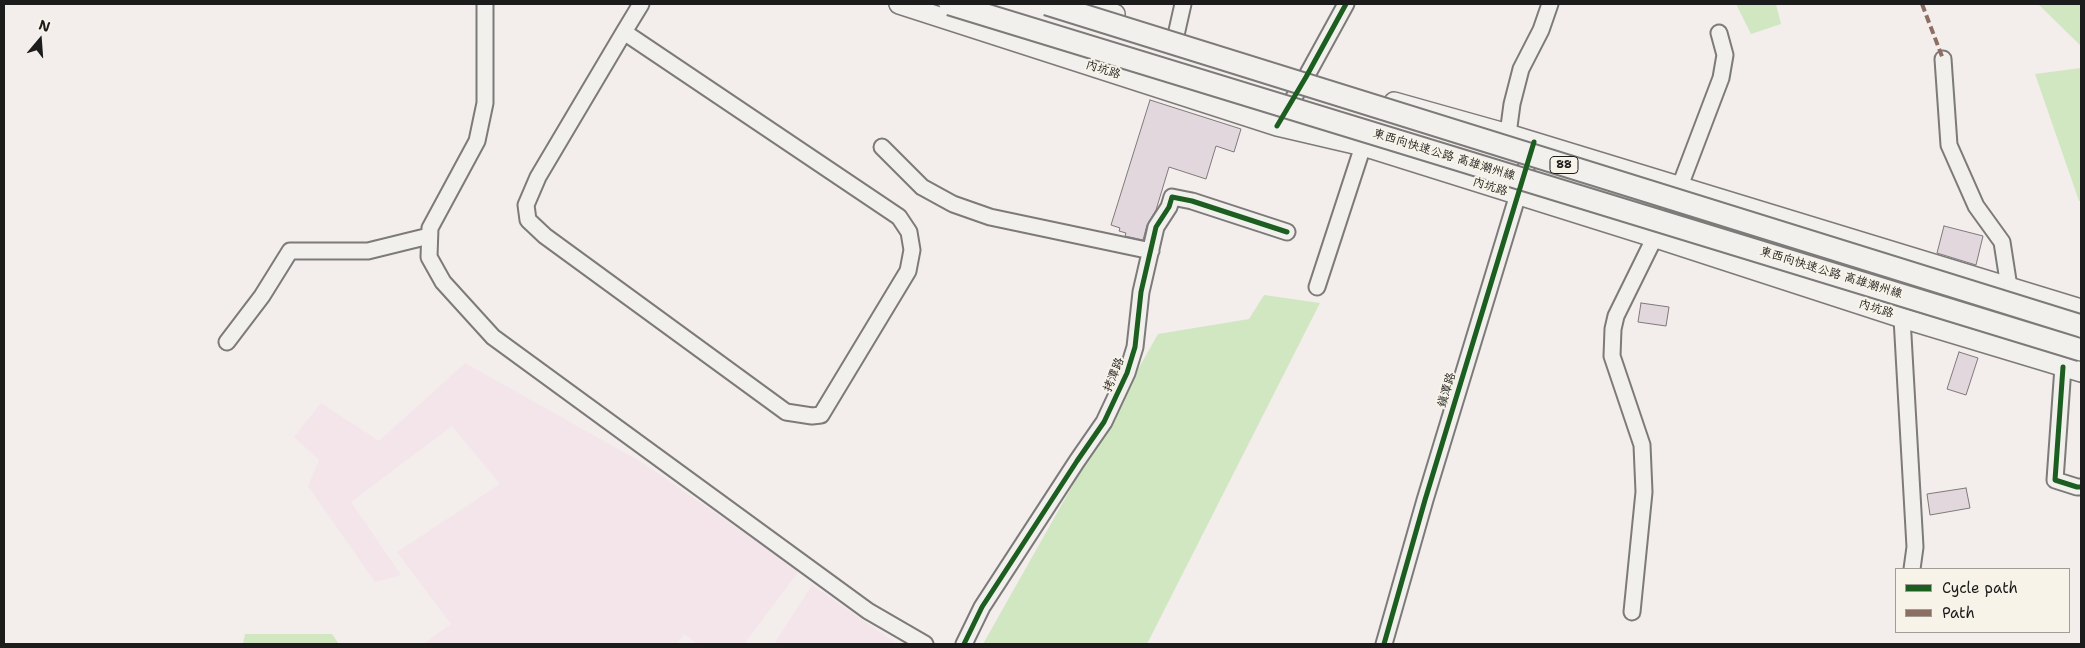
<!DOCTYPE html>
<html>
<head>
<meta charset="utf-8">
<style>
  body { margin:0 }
  #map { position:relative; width:2085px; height:648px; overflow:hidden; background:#f3edec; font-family:"Shantell Sans",sans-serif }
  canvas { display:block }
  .frame { position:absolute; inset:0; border:5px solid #1c1c1c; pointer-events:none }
  .legend { position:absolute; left:1895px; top:568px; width:175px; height:65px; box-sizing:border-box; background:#f7f3e8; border:1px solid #9f9d96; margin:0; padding:6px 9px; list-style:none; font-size:15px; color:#1c1c1c }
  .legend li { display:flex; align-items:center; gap:10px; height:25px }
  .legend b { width:25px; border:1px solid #9f9d96 }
  .north { position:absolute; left:15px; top:15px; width:50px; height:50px; -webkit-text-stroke:4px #f7f3e8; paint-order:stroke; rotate:18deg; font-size:14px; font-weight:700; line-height:20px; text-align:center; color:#1c1c1c }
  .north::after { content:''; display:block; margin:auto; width:18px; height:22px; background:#1c1c1c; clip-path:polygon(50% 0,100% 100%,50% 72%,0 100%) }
</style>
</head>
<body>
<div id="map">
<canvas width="2085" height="648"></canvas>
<div class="frame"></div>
<ul class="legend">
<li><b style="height:6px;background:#1b5e20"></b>Cycle path</li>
<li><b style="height:6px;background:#8d6e63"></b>Path</li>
</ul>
<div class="north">N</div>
</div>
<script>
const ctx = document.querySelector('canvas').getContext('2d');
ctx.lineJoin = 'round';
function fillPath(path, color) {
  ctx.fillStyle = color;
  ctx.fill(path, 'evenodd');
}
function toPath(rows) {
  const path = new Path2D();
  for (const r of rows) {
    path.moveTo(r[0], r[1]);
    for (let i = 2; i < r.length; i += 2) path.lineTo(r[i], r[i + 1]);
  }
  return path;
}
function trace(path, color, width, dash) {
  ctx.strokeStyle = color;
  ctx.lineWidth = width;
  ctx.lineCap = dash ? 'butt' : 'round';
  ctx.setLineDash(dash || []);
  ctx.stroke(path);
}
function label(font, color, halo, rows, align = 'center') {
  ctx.font = font + ' "Shantell Sans","LXGW WenKai TC",sans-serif';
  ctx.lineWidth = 4;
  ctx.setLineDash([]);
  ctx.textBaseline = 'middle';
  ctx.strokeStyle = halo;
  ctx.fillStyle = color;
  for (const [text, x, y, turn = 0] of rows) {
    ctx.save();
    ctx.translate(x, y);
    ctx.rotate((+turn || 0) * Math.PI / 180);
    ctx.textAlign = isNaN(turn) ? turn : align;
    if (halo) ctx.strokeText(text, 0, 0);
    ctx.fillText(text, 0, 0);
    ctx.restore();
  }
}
fillPath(toPath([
  [465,363,643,463,799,571,744,644,698,644,684,634,677,644,423,644,451,624,397,552,500,484,452,426,351,502,401,575,375,582,308,486,319,460,294,437,321,403,379,441],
  [812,585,897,644,774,644]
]), '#f4e5eb');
fillPath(toPath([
  [1736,4,1776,4,1781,24,1751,34],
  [2038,4,2081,4,2081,46],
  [2081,68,2081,201,2079,201,2035,74],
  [1264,295,1320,303,1147,644,983,644,1158,334,1249,319],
  [245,634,332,634,339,644,243,644]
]), '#d1e7c2');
const building = toPath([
  [1150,100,1241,129,1234,152,1216,146,1206,179,1169,167,1156,210,1147,225,1143,240,1125,236,1126,233,1119,231,1120,228,1111,225,1150,100],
  [1944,226,1983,236,1976,265,1937,253,1944,226],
  [1641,303,1669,307,1666,326,1638,322,1641,303],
  [1959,352,1978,358,1966,395,1947,389,1959,352],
  [1966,488,1970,508,1930,515,1927,494,1966,488]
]);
fillPath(building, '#e2d7dd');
trace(building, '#7d7a7a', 1);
const minor = toPath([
  [485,4,485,103,477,141,430,228,429,257,443,282,493,337,868,611,925,644],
  [624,32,899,217,909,232,912,250,908,271,821,415,812,416,786,412,545,236,528,220,526,205,538,177,624,32,641,4],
  [1176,35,1183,4],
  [1943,59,1949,145,1976,206,2002,242,2009,287],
  [1277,126,1306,77,1346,4],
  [1508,134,1512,104,1521,69,1541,30,1550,4],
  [882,147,922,187,953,204,990,217,1151,251],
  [1317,287,1363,146],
  [1902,318,1915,547,1912,569],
  [227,342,262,296,290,251,368,251,429,236],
  [2063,367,2055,480,2077,487,2081,487],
  [1632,612,1644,492,1642,445,1612,356,1613,329,1616,316,1680,186,1721,78,1725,55,1719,33],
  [964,644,982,607,1077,461,1104,422,1127,373,1135,347,1141,292,1156,227,1169,207,1172,197,1192,201,1287,232],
  [1384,644,1425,500,1533,145]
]);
const major = toPath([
  [899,4,1277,126,1363,146,1656,238,1902,318,2081,372],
  [1082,4,1115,14],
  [1394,102,1508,134,2081,309]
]);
trace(minor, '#7d7a7a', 19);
trace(major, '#7d7a7a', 22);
trace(minor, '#f2f0ed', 15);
trace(major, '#f2f0ed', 19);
const highwayBridge = toPath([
  [950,4,2081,350],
  [1047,4,2081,326]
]);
trace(highwayBridge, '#7d7a7a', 25, []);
trace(highwayBridge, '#f2f0ed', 21);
trace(toPath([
  [1922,4,1943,59]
]), '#8d6e63', 4, [8, 4]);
trace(toPath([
  [1277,126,1306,77,1346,4],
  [2063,367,2055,480,2077,487,2081,487],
  [964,644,982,607,1077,461,1104,422,1127,373,1135,347,1141,292,1156,227,1169,207,1172,197,1192,201,1287,232],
  [1384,644,1425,500,1534,142]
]), '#1b5e20', 5);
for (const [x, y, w] of [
  [1564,165,28]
]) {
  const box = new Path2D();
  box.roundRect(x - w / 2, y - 8.5, w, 17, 4);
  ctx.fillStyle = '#f7f3e8';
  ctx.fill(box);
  trace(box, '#1c1c1c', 1);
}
label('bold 11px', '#1c1c1c', null, [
  ["88",1564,165]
]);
label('12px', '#1c1c1c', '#f7f3e8', [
  ["內坑路",1103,70,18],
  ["東西向快速公路 高雄潮州線",1444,155,17],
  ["內坑路",1490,187,18],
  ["東西向快速公路 高雄潮州線",1831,273,17],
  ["內坑路",1876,309,18],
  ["拷潭路",1114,375,-68],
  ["鎮潭路",1447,390,-73]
]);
</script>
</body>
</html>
